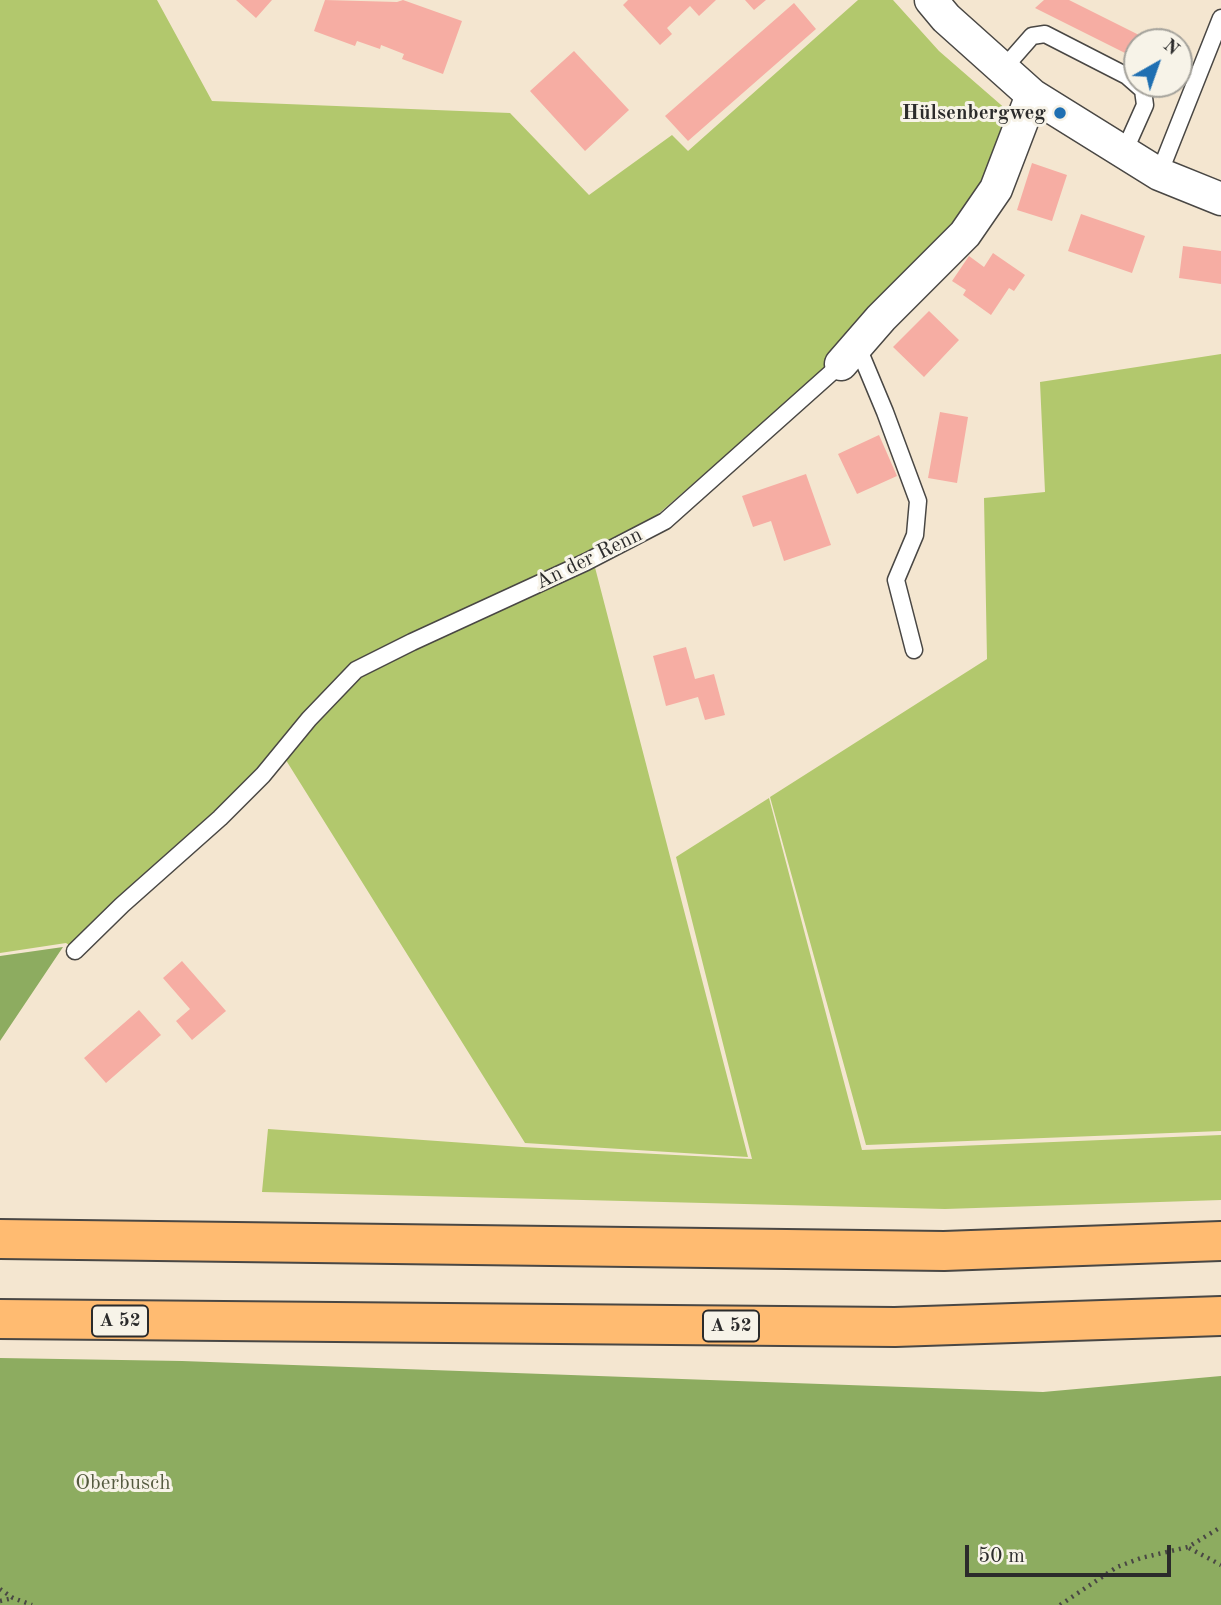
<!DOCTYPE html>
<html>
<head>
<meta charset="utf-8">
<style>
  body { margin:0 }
  #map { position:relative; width:1221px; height:1605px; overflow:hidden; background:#f4e6d0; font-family:"Old Standard TT",serif }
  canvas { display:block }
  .north { position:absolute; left:1123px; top:28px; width:70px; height:70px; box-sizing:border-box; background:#f7f3e8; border:2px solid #a5a39c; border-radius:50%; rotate:40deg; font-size:19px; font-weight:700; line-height:28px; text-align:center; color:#2b2b2b }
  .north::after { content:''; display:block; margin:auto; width:24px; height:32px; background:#1f6fb2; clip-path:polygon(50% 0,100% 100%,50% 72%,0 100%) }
  .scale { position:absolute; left:965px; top:1545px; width:206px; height:32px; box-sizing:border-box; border:4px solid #2b2b2b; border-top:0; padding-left:9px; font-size:21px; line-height:24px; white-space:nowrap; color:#2b2b2b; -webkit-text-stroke:5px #f7f3e8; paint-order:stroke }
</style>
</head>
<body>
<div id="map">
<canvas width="1221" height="1605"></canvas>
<div class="north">N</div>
<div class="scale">50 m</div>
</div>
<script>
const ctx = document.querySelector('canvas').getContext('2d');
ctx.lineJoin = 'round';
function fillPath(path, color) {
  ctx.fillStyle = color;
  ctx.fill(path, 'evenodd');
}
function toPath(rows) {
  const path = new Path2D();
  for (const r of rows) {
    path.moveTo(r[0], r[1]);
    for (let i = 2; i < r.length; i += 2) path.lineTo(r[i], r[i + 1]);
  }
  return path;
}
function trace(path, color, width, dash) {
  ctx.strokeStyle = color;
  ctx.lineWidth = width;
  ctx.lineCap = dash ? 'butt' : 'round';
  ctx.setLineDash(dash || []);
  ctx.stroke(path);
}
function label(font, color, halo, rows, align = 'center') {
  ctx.font = font + ' "Old Standard TT",serif';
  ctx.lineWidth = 6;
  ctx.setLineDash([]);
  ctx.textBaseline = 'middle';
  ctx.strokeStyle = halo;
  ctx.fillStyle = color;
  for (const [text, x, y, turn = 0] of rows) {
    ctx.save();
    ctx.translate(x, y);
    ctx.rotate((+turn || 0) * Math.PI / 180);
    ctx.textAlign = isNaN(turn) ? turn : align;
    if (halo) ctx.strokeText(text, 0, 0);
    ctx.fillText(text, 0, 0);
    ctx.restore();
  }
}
fillPath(toPath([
  [0,0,157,0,212,101,510,113,589,195,672,135,688,151,858,0,893,0,939,51,1008,111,1004,148,986,186,836,360,657,515,591,552,748,1157,525,1143,279,749,251,781,73,948,66,943,0,953],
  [1221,354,1221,1131,866,1145,770,797,987,659,984,498,1045,492,1040,382],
  [769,798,862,1150,1221,1135,1221,1200,945,1209,262,1192,268,1129,522,1147,752,1159,676,857]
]), '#b2c86d');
fillPath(toPath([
  [63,947,0,1041,0,956],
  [0,1358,182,1361,1043,1392,1221,1376,1221,1605,0,1605]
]), '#8dac60');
fillPath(toPath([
  [236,0,272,0,256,18],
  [325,0,397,2,403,0,462,21,443,74,402,59,404,54,381,45,380,49,357,41,355,46,314,31],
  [628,0,716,0,699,16,690,6,667,28,672,34,660,45,623,5],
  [745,0,766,0,754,10],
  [1044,0,1069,0,1153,42,1137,42,1137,59,1035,8],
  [794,3,816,29,688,141,665,116],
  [574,51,629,110,585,151,530,91],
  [1032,163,1067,175,1052,221,1017,210],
  [1081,214,1145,236,1132,273,1068,251],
  [1183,246,1221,251,1221,284,1179,278],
  [993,253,1025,275,1014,291,1009,288,991,315,963,295,966,290,952,281,969,256,984,267],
  [929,311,959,340,924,377,893,347],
  [940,412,968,417,957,483,928,478],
  [879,435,897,476,857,494,838,454],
  [806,474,831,545,784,561,771,521,753,527,742,496],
  [686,647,695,679,714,674,725,715,705,720,698,697,666,706,653,656],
  [182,961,226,1011,192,1040,176,1021,190,1009,163,978],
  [139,1010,161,1035,106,1083,84,1058]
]), '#f6ada3');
const service = toPath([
  [1003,69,1032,36,1045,34,1127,76,1143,90,1145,105,1124,152],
  [1159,174,1221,18],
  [857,345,885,412,918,501,915,535,896,580,914,650],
  [75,951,122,905,220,818,263,775,309,719,356,670,412,642,586,562,665,521,841,364]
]);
const minor = toPath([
  [931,0,946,18,1032,95,1159,174,1221,199],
  [841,364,881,318,965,234,996,189,1032,95]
]);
const motorway = toPath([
  [0,1239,944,1251,1221,1241],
  [0,1319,895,1327,1221,1316]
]);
trace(service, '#494744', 19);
trace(minor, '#494744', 35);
trace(motorway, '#494744', 42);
trace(toPath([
  [1189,1548,1221,1565],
  [0,1589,13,1598,32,1605],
  [0,1601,13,1598],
  [1060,1605,1117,1567,1141,1558,1188,1547,1221,1527]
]), '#494744', 4.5, [2, 5]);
trace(service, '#fff', 16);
trace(minor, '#fff', 32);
trace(motorway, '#ffbb71', 38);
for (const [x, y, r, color] of [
  [1060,113,7,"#1f6fb2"]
]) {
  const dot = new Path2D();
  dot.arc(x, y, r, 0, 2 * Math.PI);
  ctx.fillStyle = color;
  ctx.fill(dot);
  trace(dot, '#f7f3e8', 2.5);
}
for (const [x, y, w] of [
  [120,1321,56],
  [731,1326,56]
]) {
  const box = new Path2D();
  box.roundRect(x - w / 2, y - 15.5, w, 31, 5);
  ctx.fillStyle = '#f7f3e8';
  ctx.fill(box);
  trace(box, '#2b2b2b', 2);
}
label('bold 19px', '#2b2b2b', null, [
  ["A 52",120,1321],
  ["A 52",731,1326]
]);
label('bold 21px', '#2b2b2b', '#f7f3e8', [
  ["Hülsenbergweg",1046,113]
], 'right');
label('21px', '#2b2b2b', '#f7f3e8', [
  ["An der Renn",589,559,-26]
]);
label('21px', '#545a3f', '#f7f3e8', [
  ["Oberbusch",123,1483]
]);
</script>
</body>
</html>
